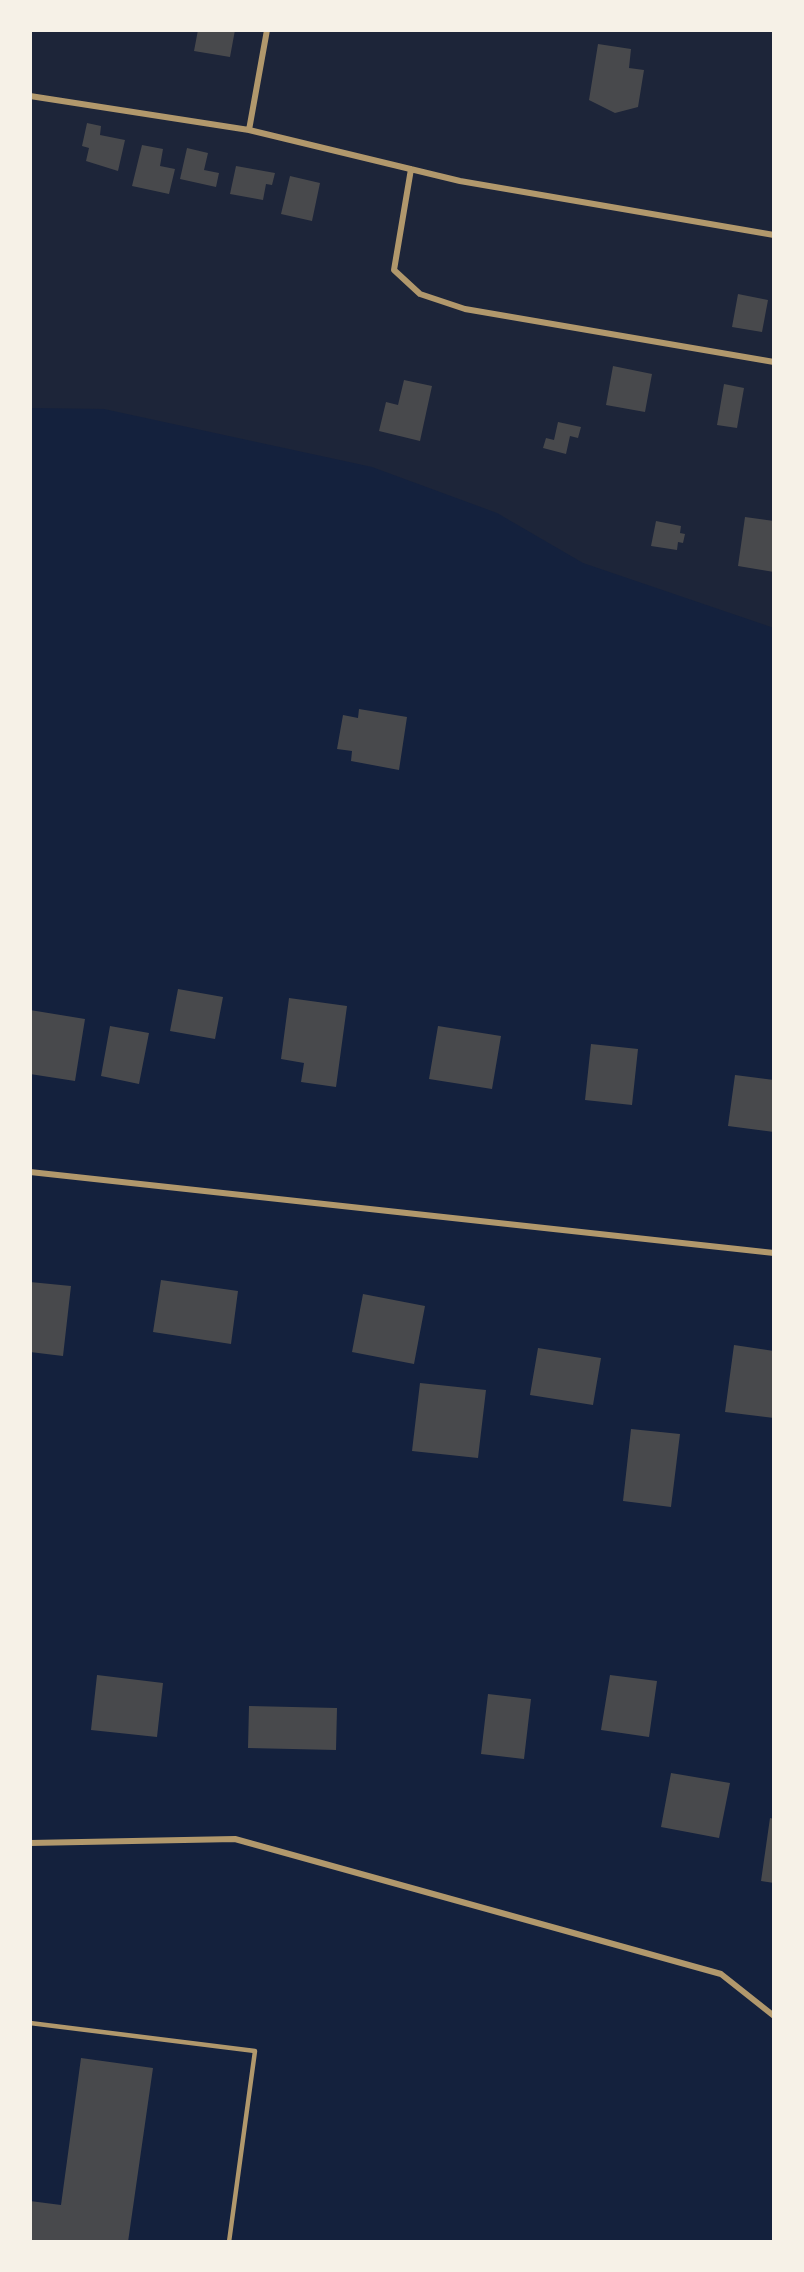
<!DOCTYPE html>
<html>
<head>
<meta charset="utf-8">
<style>
  body { margin:0 }
  #map { position:relative; width:804px; height:2272px; overflow:hidden; background:#14213d; font-family:Lato,sans-serif }
  canvas { display:block }
  .frame { position:absolute; inset:0; border:32px solid #f6f1e7; pointer-events:none }
</style>
</head>
<body>
<div id="map">
<canvas width="804" height="2272"></canvas>
<div class="frame"></div>
</div>
<script>
const ctx = document.querySelector('canvas').getContext('2d');
ctx.lineJoin = 'round';
function fillPath(path, color) {
  ctx.fillStyle = color;
  ctx.fill(path, 'evenodd');
}
function toPath(rows) {
  const path = new Path2D();
  for (const r of rows) {
    path.moveTo(r[0], r[1]);
    for (let i = 2; i < r.length; i += 2) path.lineTo(r[i], r[i + 1]);
  }
  return path;
}
function trace(path, color, width, dash) {
  ctx.strokeStyle = color;
  ctx.lineWidth = width;
  ctx.lineCap = dash ? 'butt' : 'round';
  ctx.setLineDash(dash || []);
  ctx.stroke(path);
}
fillPath(toPath([
  [30,30,774,30,774,628,583,563,497,513,372,467,104,409,30,408]
]), '#1d2539');
fillPath(toPath([
  [198,30,235,30,230,57,194,51],
  [598,44,631,49,629,68,644,70,638,107,615,113,589,100],
  [87,123,101,126,100,135,125,140,118,171,86,161,89,148,82,146],
  [142,145,163,149,160,166,175,169,169,194,132,186],
  [187,148,208,153,204,170,219,173,216,187,180,179],
  [236,166,275,173,272,185,266,184,263,200,230,194],
  [290,176,320,183,312,221,281,214],
  [738,294,768,300,762,332,732,327],
  [613,366,652,374,645,412,606,405],
  [404,380,432,386,420,441,379,431,386,402,398,405],
  [724,384,744,388,737,428,717,425],
  [558,422,581,427,578,438,570,436,566,454,543,448,546,438,554,440],
  [745,517,774,521,774,572,738,566],
  [656,521,681,526,680,533,685,534,683,543,678,542,677,550,651,546],
  [359,709,407,717,399,770,351,761,352,751,337,749,343,715,358,718],
  [178,989,223,997,215,1039,170,1031],
  [289,998,347,1006,336,1087,301,1082,304,1063,281,1059],
  [30,1010,85,1019,75,1081,30,1074],
  [110,1026,149,1033,139,1084,101,1076],
  [438,1026,501,1036,492,1089,429,1079],
  [591,1044,638,1049,632,1105,585,1100],
  [735,1075,774,1080,774,1132,728,1126],
  [161,1280,238,1291,231,1344,153,1332],
  [30,1282,71,1286,63,1356,30,1352],
  [363,1294,425,1306,414,1364,352,1352],
  [734,1345,774,1351,774,1418,725,1412],
  [538,1348,601,1358,593,1405,530,1395],
  [420,1383,486,1390,478,1458,412,1451],
  [631,1429,680,1434,671,1507,623,1501],
  [97,1675,163,1683,157,1737,91,1730],
  [610,1675,657,1681,649,1737,601,1730],
  [488,1694,531,1699,524,1759,481,1754],
  [249,1706,337,1708,336,1750,248,1748],
  [671,1773,730,1783,719,1838,661,1827],
  [770,1818,774,1819,774,1883,761,1881],
  [81,2058,153,2068,128,2242,30,2242,30,2201,61,2205]
]), '#48494c');
trace(toPath([
  [30,2023,255,2051,229,2242]
]), '#b1986c', 4.5);
trace(toPath([
  [30,96,249,130,460,181,774,235],
  [249,130,267,30],
  [411,169,394,270,420,294,465,309,774,362],
  [30,1172,774,1253],
  [30,1843,235,1839,721,1974,774,2016]
]), '#b1986c', 6);
</script>
</body>
</html>
